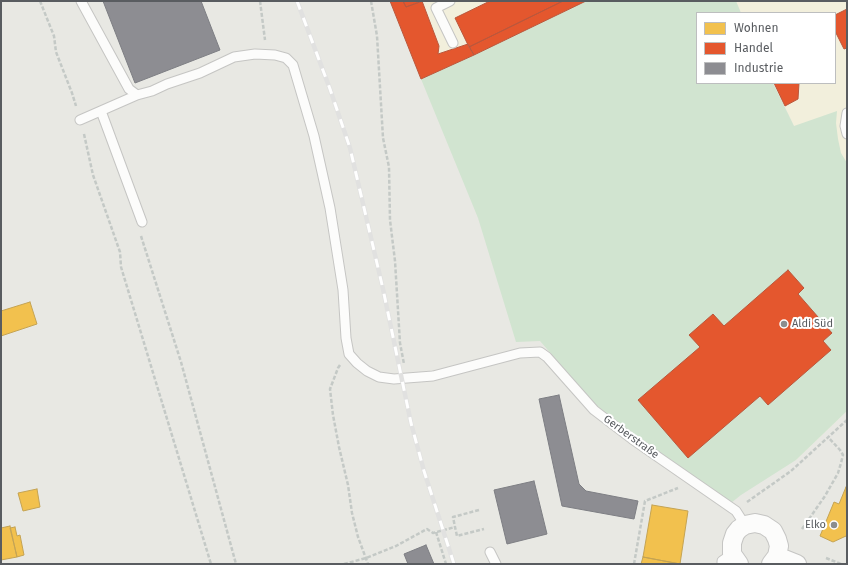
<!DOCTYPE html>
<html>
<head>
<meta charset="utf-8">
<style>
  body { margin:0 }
  #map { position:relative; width:848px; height:565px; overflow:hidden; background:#e8e8e3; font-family:"Fira Sans",sans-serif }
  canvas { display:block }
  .frame { position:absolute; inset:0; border:2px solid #595c60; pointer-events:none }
  .legend { position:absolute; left:696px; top:12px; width:140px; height:72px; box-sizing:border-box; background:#fff; border:1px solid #bdbebf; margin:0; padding:5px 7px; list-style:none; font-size:12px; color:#595c60 }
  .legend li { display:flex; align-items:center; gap:8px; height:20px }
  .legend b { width:20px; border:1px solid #bdbebf }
</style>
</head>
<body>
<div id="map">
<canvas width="848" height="565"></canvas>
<div class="frame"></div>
<ul class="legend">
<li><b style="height:11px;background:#f2c14e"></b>Wohnen</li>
<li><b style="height:11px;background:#e4572e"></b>Handel</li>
<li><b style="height:11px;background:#8d8d92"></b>Industrie</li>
</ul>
</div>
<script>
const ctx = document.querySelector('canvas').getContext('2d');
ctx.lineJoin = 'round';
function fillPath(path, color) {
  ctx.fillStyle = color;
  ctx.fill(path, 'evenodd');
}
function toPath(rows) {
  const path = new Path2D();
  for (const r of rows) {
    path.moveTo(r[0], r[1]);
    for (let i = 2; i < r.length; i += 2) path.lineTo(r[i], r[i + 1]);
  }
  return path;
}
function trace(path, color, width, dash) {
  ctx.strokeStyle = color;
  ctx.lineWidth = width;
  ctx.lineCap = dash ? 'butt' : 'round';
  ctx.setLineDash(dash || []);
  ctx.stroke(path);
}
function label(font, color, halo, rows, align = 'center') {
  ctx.font = font + ' "Fira Sans",sans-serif';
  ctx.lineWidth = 4;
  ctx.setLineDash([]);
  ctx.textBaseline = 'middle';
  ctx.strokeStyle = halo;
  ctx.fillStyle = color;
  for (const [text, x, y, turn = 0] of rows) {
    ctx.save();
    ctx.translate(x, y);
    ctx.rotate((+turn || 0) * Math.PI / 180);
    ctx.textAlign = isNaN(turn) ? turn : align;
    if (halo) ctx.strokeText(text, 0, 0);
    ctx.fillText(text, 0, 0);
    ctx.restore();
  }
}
fillPath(toPath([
  [390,1,586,1,421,79],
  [736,1,847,1,847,411,796,460,825,191,792,122,773,83,835,83,835,13,741,13]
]), '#f2efdc');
fillPath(toPath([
  [586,1,736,1,741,13,697,13,697,83,773,83,794,126,837,111,836,123,838,139,841,153,847,163,847,411,796,460,741,495,731,503,596,410,586,394,540,341,516,342,478,218,421,79]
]), '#d1e4d0');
const homes = toPath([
  [30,302,37,324,1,336,1,311,30,302],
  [846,487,847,539,846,536,833,542,820,536,834,502,839,504,846,487],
  [37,489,40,507,23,511,18,493,37,489],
  [652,505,688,511,680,564,643,557,652,505],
  [10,526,17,557,1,560,1,528,10,526],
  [15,527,17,536,20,535,24,555,17,557,10,528,15,527],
  [643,557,680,564,641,564,643,557]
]);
fillPath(homes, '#f2c14e');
trace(homes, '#c4a353', 1);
const shops = toPath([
  [390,1,403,1,406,7,422,1,439,46,438,54,468,44,474,55,421,79,390,1],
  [403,1,423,1,406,7,403,1],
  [490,1,563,1,469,47,455,18,490,1],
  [563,1,586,1,474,55,469,47,563,1],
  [847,9,847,48,844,49,835,31,835,15,847,9],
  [774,83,799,83,798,99,785,106,774,83],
  [788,270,804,288,798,294,832,333,823,341,831,350,768,405,760,396,688,458,638,400,700,347,689,335,713,314,724,326,788,270]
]);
fillPath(shops, '#e4572e');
trace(shops, '#ba583d', 1);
const industry = toPath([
  [103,1,201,1,220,50,135,83,103,1],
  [559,395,579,484,586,491,638,501,634,519,562,506,539,399,559,395],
  [534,481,547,534,507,544,494,490,534,481],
  [426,545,434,564,408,564,404,554,426,545]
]);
fillPath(industry, '#8d8d92');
trace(industry, '#7d7e83', 1);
const lane = toPath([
  [81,1,129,89,137,95,152,91,167,84,200,73,234,57,255,54,275,55,286,58,293,65,314,136,330,208,343,290,346,338,349,354,357,363,367,371,379,377,394,379,433,376,520,353,540,352,547,357,594,410,632,439,736,511,745,525],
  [450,1,436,8,453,43],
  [101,111,142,222],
  [847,113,845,126,847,134],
  [80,120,137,95],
  [490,552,496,564],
  [722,564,722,561,732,554]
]);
const street = toPath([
  [777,556,797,564],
  [739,564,732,554,732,543,735,534,739,529,745,525,755,523,764,525,773,531,777,539,779,546,777,556,771,564]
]);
trace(lane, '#c5c5c3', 11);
trace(street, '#c5c5c3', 20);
trace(toPath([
  [40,1,54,36,56,52,72,93,76,106],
  [260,1,265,40],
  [371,1,377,36,383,138,389,167,390,220,395,261,400,343,404,364],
  [84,134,93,175,120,252,121,267,211,564],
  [141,236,181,362,236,564],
  [340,365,338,368,330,389,333,415,339,447,348,485,352,513,358,537,368,564],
  [747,502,791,471,847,420],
  [479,510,453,517,455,527,457,536,484,529],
  [802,529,825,496,838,473,841,463,843,455,840,450,828,437],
  [436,532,446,564],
  [826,558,841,564],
  [344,564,366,558,396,546,427,529,433,533,455,527],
  [634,564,645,501,678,488]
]), '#c4c9c6', 2.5, [4, 2]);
trace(lane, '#fcfcfb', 9);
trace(street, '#fcfcfb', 18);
const rail = toPath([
  [297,1,330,89,350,148,383,289,411,423,424,471,454,564]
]);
trace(rail, '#e1e1e0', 4.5);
trace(rail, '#fff', 3, [9]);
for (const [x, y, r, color] of [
  [784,324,4,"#8b8d8e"],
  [834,525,4,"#8b8d8e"]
]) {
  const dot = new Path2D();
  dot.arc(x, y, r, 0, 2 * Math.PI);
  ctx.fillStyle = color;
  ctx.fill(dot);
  trace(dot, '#fff', 1.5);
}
label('11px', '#595c60', '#fff', [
  ["Aldi Süd",792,324],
  ["Elko",826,525,"right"]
], 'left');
label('11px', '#595c60', '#fff', [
  ["Gerberstraße",631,437,36]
]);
</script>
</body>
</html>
